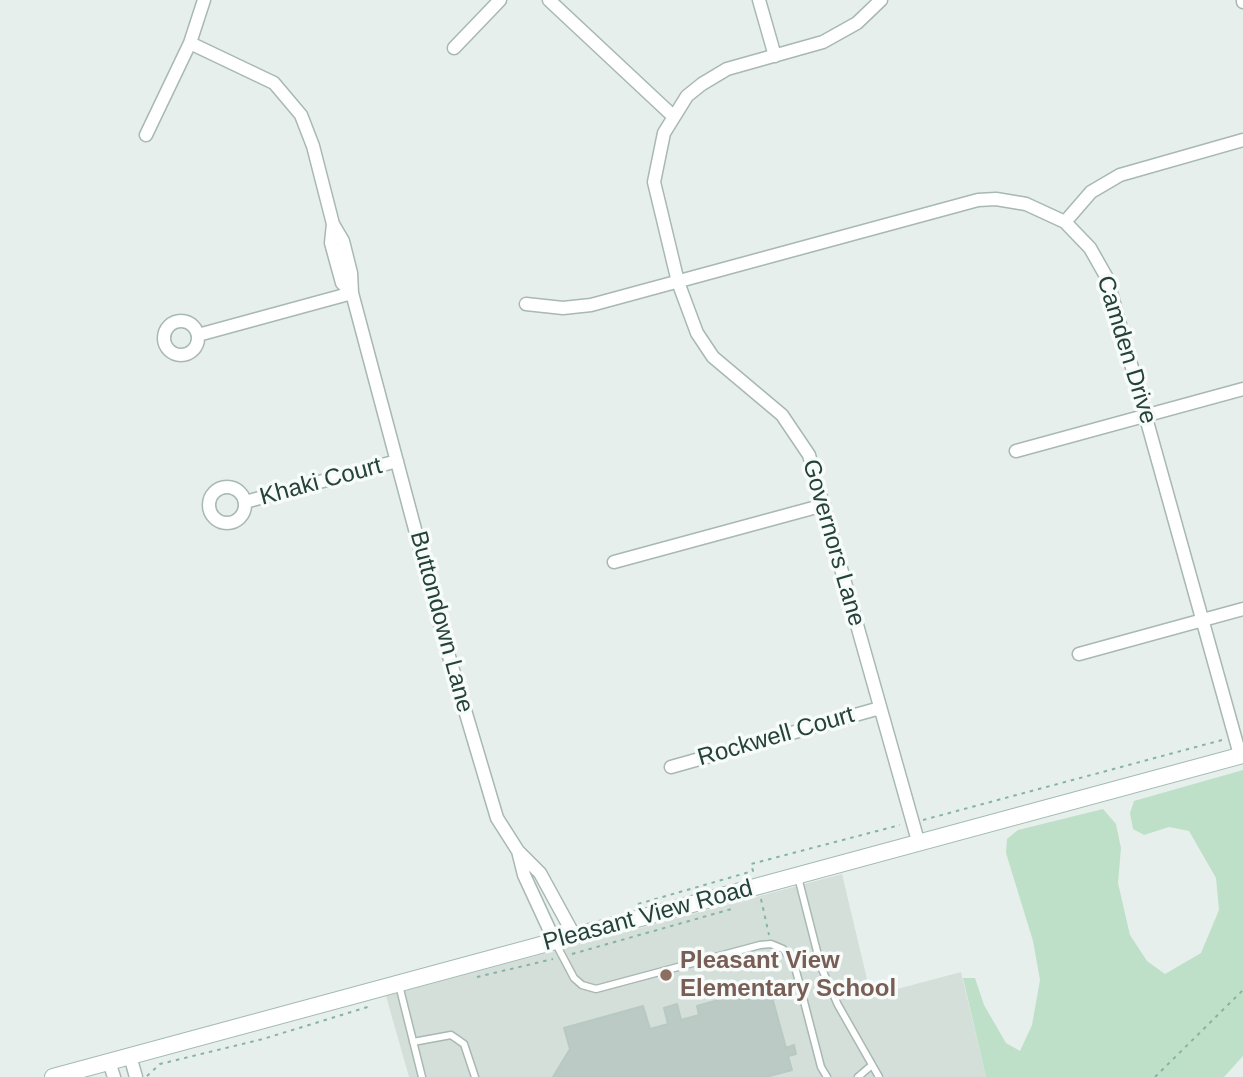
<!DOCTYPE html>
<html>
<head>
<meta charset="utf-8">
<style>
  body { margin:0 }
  canvas { display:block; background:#e6efeb }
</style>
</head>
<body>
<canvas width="1243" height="1077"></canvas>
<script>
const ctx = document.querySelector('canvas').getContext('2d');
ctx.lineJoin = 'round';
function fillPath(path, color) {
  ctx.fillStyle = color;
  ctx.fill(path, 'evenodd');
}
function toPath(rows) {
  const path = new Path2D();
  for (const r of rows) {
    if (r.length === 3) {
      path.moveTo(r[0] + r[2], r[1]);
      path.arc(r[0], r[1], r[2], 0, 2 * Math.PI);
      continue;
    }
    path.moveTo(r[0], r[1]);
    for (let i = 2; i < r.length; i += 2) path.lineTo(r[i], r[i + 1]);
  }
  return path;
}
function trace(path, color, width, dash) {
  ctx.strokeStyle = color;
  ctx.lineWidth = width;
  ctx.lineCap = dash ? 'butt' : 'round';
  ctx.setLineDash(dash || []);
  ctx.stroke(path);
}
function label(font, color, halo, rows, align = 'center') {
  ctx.font = font + ' Helvetica,sans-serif';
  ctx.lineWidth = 7;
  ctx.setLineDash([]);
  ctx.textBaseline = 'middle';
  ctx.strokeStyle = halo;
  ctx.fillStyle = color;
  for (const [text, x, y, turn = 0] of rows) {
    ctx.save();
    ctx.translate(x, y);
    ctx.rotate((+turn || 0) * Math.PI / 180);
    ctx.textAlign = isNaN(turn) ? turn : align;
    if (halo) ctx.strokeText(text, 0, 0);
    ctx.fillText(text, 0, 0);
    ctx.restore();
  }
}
fillPath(toPath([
  [842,874,871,996,961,972,986,1077,409,1077,386,996]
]), '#d4dfda');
fillPath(toPath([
  [1243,770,1243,1056,1224,1077,986,1077,963,978,975,978,984,1005,1006,1043,1020,1051,1032,1025,1040,980,1033,941,1006,853,1007,839,1018,830,1103,809,1116,824,1121,848,1118,883,1130,935,1147,961,1165,974,1201,953,1219,910,1216,878,1189,831,1169,827,1144,835,1133,829,1130,813,1134,801]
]), '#bfe0c8');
const building = toPath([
  [769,986,786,1048,794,1045,796,1054,788,1056,792,1070,766,1077,553,1077,570,1049,564,1028,643,1006,650,1029,668,1024,664,1008,677,1004,681,1020,699,1015,697,1006,769,986]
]);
fillPath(building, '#bbcac4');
trace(building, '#b8c9c2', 2);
const service = toPath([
  [798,877,821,967,838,1005,879,1077],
  [556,944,574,978,582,985,596,989,760,945,771,944,783,949,794,963,821,1067,827,1077],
  [399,985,422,1077],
  [413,1042,451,1035,464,1044,475,1077],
  [858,1077,872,1065]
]);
const minor = toPath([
  [549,0,673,116],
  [759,0,775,56],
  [881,0,857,23,823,42,727,69,702,84,687,96,664,133,654,182,678,282,697,333,713,357,782,415,809,455,918,841],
  [1243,0,1243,2],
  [190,43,274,83,301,115,313,146,333,224,343,241,351,273,352,293,448,653,497,818,518,851,524,875,555,942],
  [454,48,500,0],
  [146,135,190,43,204,0],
  [1065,222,1091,192,1120,175,1243,140],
  [333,224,331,243,342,283,352,293],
  [526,304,563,308,591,305,978,200,996,199,1026,204,1065,222,1090,248,1107,278,1240,755],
  [181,338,17],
  [198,335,352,293],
  [1016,451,1243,389],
  [227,505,18],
  [245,502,397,461],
  [614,562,824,505],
  [1079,654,1243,609],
  [671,767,880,708],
  [518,851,540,873,575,937],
  [130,1056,136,1077],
  [109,1062,114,1077]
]);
const secondary = toPath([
  [53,1077,1243,755]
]);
trace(service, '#a8b8b2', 9);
trace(minor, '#a8b8b2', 15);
trace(secondary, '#a4bbb3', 18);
trace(toPath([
  [923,820,1222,740],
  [761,899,769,935],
  [638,904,753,871,751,864,900,825],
  [572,954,735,908],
  [477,977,553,959],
  [147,1076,160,1064,263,1039,371,1006],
  [1155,1077,1243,990]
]), '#86b3a5', 2, [3.5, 5]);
trace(service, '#fff', 6);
trace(minor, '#fff', 12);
trace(secondary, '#fff', 16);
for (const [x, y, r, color] of [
  [666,975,7,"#8d6e63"]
]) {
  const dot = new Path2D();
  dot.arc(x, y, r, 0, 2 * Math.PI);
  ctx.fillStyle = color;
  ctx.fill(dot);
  trace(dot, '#f7fbf9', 2.5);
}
label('24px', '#24423a', '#f7fbf9', [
  ["Camden Drive",1126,350,73],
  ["Khaki Court",321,482,-15],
  ["Governors Lane",833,543,74],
  ["Buttondown Lane",441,622,75],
  ["Rockwell Court",776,737,-16],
  ["Pleasant View Road",648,916,-15]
]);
label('bold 24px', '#785e54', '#f7fbf9', [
  ["Pleasant View",680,961],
  ["Elementary School",680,989]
], 'left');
</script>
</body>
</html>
